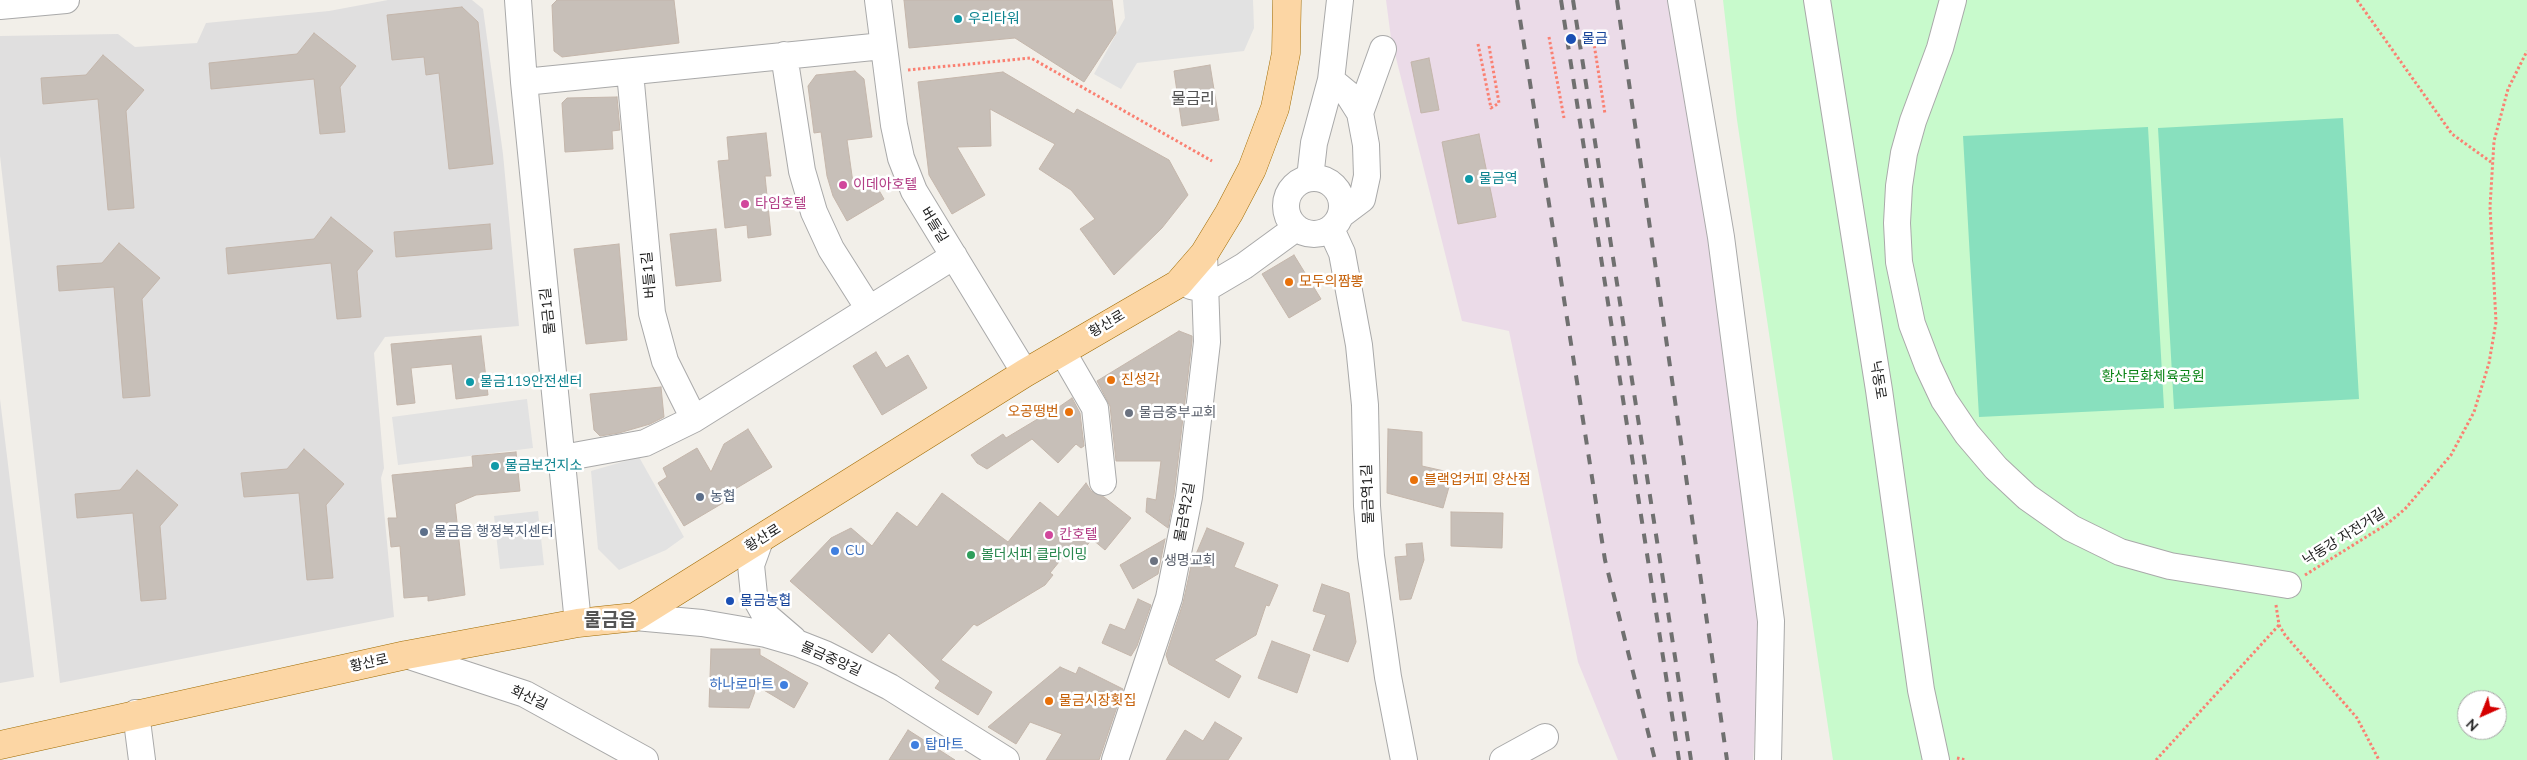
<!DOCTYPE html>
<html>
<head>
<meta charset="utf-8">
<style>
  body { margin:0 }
  #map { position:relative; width:2527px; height:760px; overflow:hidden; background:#f2efe9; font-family:Mulish,sans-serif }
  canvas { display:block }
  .north { position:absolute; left:2457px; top:690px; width:50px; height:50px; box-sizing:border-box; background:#fff; border:1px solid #a7a7a7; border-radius:50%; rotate:224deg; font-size:14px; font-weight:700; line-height:20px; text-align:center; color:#222 }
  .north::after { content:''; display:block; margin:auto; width:18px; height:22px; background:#d40000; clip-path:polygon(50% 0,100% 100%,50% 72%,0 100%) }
</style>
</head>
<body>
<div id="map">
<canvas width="2527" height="760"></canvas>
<div class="north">N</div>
</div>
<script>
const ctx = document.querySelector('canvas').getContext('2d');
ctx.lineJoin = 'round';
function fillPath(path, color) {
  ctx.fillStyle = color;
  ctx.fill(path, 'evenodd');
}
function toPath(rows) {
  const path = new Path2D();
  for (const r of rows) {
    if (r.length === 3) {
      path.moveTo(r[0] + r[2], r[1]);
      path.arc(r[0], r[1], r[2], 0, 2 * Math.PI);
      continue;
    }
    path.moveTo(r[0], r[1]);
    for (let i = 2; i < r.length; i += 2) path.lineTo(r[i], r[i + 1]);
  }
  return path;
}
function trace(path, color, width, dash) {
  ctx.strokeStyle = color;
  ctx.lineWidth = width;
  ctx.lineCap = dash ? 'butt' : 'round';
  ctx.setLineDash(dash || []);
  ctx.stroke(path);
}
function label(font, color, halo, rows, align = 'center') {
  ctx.font = font + ' Mulish,"Noto Sans KR",sans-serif';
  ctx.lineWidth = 5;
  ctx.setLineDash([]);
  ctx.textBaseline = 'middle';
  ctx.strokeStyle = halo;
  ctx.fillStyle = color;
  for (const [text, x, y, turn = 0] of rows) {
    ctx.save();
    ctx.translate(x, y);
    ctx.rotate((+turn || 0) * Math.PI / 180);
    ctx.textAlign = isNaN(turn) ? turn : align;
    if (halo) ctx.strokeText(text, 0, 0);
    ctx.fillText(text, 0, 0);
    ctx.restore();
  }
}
fillPath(toPath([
  [388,0,472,0,483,9,503,154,519,326,385,337,374,353,384,468,381,478,394,617,60,683,0,156,0,36,118,34,135,47,197,43,206,23,329,11],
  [0,399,34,677,0,683]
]), '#e0dfdf');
fillPath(toPath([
  [1386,0,1670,0,1766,585,1753,760,1618,760,1578,662,1509,331,1462,321,1391,38]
]), '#ebdbe8');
fillPath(toPath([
  [1723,0,2527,0,2527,760,1833,760,1737,120],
  [2467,700,2497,700,2497,730,2467,730]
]), '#c8facc');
fillPath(toPath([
  [2343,118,2359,399,2174,409,2158,128],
  [2148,127,2164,408,1979,417,1963,136]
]), '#88e0be');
fillPath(toPath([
  [1123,0,1253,0,1254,28,1244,51,1137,63,1121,89,1094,74,1125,18],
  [527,399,533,448,398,465,392,417],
  [639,457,684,537,666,550,619,570,598,549,591,471],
  [538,511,544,565,500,569,494,516]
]), '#e2e2e2');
const building = toPath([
  [557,0,674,0,679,43,562,57,554,51,552,5,557,0],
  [904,0,1112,0,1116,33,1084,82,1015,38,909,48,904,0],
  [462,7,478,22,493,164,449,169,439,73,426,75,424,57,392,60,387,15,462,7],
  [314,33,356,66,340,87,345,132,320,134,314,79,211,89,209,63,297,54,314,33],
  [103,55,144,90,126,111,134,208,108,210,98,99,43,104,41,78,86,75,103,55],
  [1429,58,1439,110,1421,113,1411,62,1429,58],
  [1210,65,1219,120,1182,126,1174,71,1210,65],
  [855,71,864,79,872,137,847,140,854,190,873,180,884,199,847,221,833,196,827,176,821,132,814,133,808,86,816,75,855,71],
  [1003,72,1074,114,1077,109,1169,160,1188,195,1162,228,1114,275,1080,229,1095,219,1071,190,1039,169,1055,144,990,109,991,146,957,147,985,195,952,214,929,175,918,82,1003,72],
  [617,97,620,130,612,131,613,149,565,152,562,103,567,98,617,97],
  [766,133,771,176,765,176,771,235,748,238,747,225,725,228,718,161,729,160,727,137,766,133],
  [1479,134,1496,217,1458,224,1442,142,1479,134],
  [331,217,373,251,357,271,361,317,337,319,331,263,228,274,226,248,314,239,331,217],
  [490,224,492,249,396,257,394,232,490,224],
  [716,229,721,281,676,286,670,234,716,229],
  [119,243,160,278,142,299,150,396,123,398,114,287,59,291,57,266,102,263,119,243],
  [619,244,627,340,586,344,574,249,619,244],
  [1294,255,1321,299,1289,318,1262,274,1294,255],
  [1179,331,1192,336,1192,341,1174,495,1168,528,1146,512,1147,498,1156,500,1161,461,1116,461,1110,406,1097,381,1179,331],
  [481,336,488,395,456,399,452,364,411,368,415,403,397,405,391,344,481,336],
  [876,352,886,368,908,355,927,388,882,415,853,366,876,352],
  [661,387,664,417,650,424,619,433,600,436,594,430,590,394,661,387],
  [1072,398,1080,413,1084,446,1081,448,1076,444,1058,463,1032,439,987,469,977,463,971,455,1003,434,1006,438,1041,417,1043,418,1072,398],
  [748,429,772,467,725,495,728,500,684,526,658,483,667,477,663,468,697,448,711,472,724,444,748,429],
  [1388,429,1422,432,1422,466,1453,473,1443,508,1387,493,1388,429],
  [304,449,344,484,326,505,333,578,307,580,299,493,244,497,241,473,287,469,304,449],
  [516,452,520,491,476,495,455,504,465,595,428,601,428,596,404,598,400,546,391,547,388,518,397,518,392,475,473,467,472,456,516,452],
  [137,470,178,505,160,526,166,599,141,601,133,513,77,518,75,494,120,490,137,470],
  [1086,483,1091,491,1104,497,1131,518,1105,550,1092,539,1080,554,1072,546,1050,573,1053,575,1045,585,977,626,974,624,941,660,992,692,978,715,935,688,940,681,889,633,872,653,790,581,831,538,851,528,872,546,897,512,917,527,942,493,1008,542,1040,502,1058,517,1086,483],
  [1451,512,1503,513,1502,548,1451,546,1451,512],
  [1207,528,1244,543,1234,567,1278,585,1269,606,1266,605,1256,635,1214,660,1241,676,1229,698,1169,664,1166,655,1183,603,1191,566,1207,528],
  [1165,539,1158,574,1133,589,1120,565,1165,539],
  [1422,543,1424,560,1411,599,1400,600,1395,557,1407,556,1406,544,1422,543],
  [1322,584,1349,593,1356,642,1348,662,1313,650,1326,615,1313,611,1322,584],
  [1138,599,1151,605,1137,646,1131,656,1102,643,1110,624,1125,630,1138,599],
  [1272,641,1310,655,1297,693,1258,678,1272,641],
  [711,649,760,649,760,655,808,683,794,708,757,686,749,708,709,707,711,649],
  [1060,667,1076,674,1079,667,1123,689,1099,760,1046,760,1062,734,1030,722,1016,744,988,727,1060,667],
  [1215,722,1242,738,1228,760,1166,760,1185,730,1203,741,1215,722],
  [908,730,955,760,889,760,908,730]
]);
fillPath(building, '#c7bfb8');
trace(building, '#c4b6ab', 1);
const minor = toPath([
  [518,0,524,82,578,623],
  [878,0,894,125,901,158,914,191,1025,373],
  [1681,0,1721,237,1771,621,1768,760],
  [1817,0,1879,390,1921,690,1936,760],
  [1953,0,1940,48,1913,121,1904,153,1899,186,1897,223,1899,262,1912,324,1928,366,1944,400,1967,434,1996,468,2027,497,2071,528,2120,552,2170,566,2288,585],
  [0,6,66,0],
  [784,55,802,171,814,212,831,249,869,309],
  [630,72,652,313,665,361,694,419],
  [1331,80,1348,94,1360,113,1366,145,1367,176,1362,199,1342,214],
  [524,82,883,46],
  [1360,113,1383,49],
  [1314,206,28],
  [1310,178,1314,143,1331,80,1340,0],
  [1331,229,1342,253,1359,345,1365,405,1367,506,1371,556,1388,677,1404,760],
  [1191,286,1205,289,1244,266,1296,228],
  [1062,351,1095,408,1103,482],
  [563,458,645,443,694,419,954,256],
  [760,540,751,565,754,595,765,615,793,639],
  [635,617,702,623,766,634,797,643,825,654,890,687,1006,760],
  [406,655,525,694,645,760],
  [136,713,142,760],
  [1115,760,1169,598,1189,497,1207,342,1204,254],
  [1503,760,1545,737]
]);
const major = toPath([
  [0,745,406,655,578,623,635,617,1025,373,1178,284,1204,254,1229,213,1252,169,1275,108,1286,53,1287,0]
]);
trace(minor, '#a9a9a9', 28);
trace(major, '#a06b00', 29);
trace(toPath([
  [2357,0,2452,134,2491,162],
  [1592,31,1605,114],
  [1549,37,1564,118],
  [1478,44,1491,108,1499,103,1489,46],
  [908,70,1031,58,1212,161],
  [2305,575,2387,524,2405,509,2451,455,2474,412,2489,363,2496,322,2490,207,2494,141,2508,89,2527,51],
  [2276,605,2279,625,2285,635,2357,718,2379,760],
  [1957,758,1966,760],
  [2156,760,2279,625]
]), '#fa8072', 3, [2.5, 2.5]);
trace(minor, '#fff', 26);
trace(major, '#fcd6a4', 28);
trace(toPath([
  [1517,0,1605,560,1655,760],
  [1561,0,1679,760],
  [1573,0,1691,760],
  [1617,0,1727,760]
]), '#707070', 4, [10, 10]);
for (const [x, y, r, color] of [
  [958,19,5,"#0f9aa8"],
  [1571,39,6,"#1a4fb4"],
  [1469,179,5,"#0f9aa8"],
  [843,185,5,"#d1479c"],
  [745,204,5,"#d1479c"],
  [1289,282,5,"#e8710a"],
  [1111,380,5,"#e8710a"],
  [470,382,5,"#0f9aa8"],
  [1069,412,5,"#e8710a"],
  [1129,413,5,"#6b7280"],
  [495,466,5,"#0f9aa8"],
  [1414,480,5,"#e8710a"],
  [700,497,5,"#5c6f8a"],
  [424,532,5,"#5c6f8a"],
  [1049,535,5,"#d1479c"],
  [835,551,5,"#3f7fe0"],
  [971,555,5,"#2e9e5b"],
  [1154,561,5,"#6b7280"],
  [730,601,5,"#1a4fb4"],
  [784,685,5,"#3f7fe0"],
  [1049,701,5,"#e8710a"],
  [915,745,5,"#3f7fe0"]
]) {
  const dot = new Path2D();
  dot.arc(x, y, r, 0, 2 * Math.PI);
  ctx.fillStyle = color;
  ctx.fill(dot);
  trace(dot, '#fff', 2);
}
label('14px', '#0d838f', '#fff', [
  ["우리타워",968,19],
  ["물금역",1479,179],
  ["물금119안전센터",480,382],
  ["물금보건지소",505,466]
], 'left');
label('14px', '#164399', '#fff', [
  ["물금",1582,39],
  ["물금농협",740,601]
], 'left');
label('14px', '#b23c85', '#fff', [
  ["이데아호텔",853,185],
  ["타임호텔",755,204],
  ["칸호텔",1059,535]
], 'left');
label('14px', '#222', '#fff', [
  ["버들길",934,225,58],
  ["버들1길",649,275,-95],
  ["물금1길",548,311,-96],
  ["황산로",1107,324,-31],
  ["낙동로",1878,380,81],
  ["물금역1길",1368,494,-92],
  ["물금역2길",1185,512,-80],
  ["낙동강 자전거길",2344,537,-32],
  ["황산로",763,538,-32],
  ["물금중앙길",831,659,24],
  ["황산로",369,663,-12],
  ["화산길",529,698,25]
]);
label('14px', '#c56008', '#fff', [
  ["모두의짬뽕",1299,282],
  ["진성각",1121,380],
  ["오공떵번",1059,412,"right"],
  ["블랙업커피 양산점",1424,480],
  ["물금시장횟집",1059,701]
], 'left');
label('14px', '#0c8416', '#fff', [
  ["황산문화체육공원",2153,377]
]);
label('14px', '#5b616d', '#fff', [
  ["물금중부교회",1139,413],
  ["생명교회",1164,561]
], 'left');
label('14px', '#4e5e75', '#fff', [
  ["농협",710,497],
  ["물금읍 행정복지센터",434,532]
], 'left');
label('14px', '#366cbe', '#fff', [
  ["CU",845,551],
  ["하나로마트",774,685,"right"],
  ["탑마트",925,745]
], 'left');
label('14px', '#27864d', '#fff', [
  ["볼더서퍼 클라이밍",981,555]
], 'left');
label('16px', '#555', '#fff', [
  ["물금리",1193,99]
]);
label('bold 19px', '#555', '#fff', [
  ["물금읍",610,620]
]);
</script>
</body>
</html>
